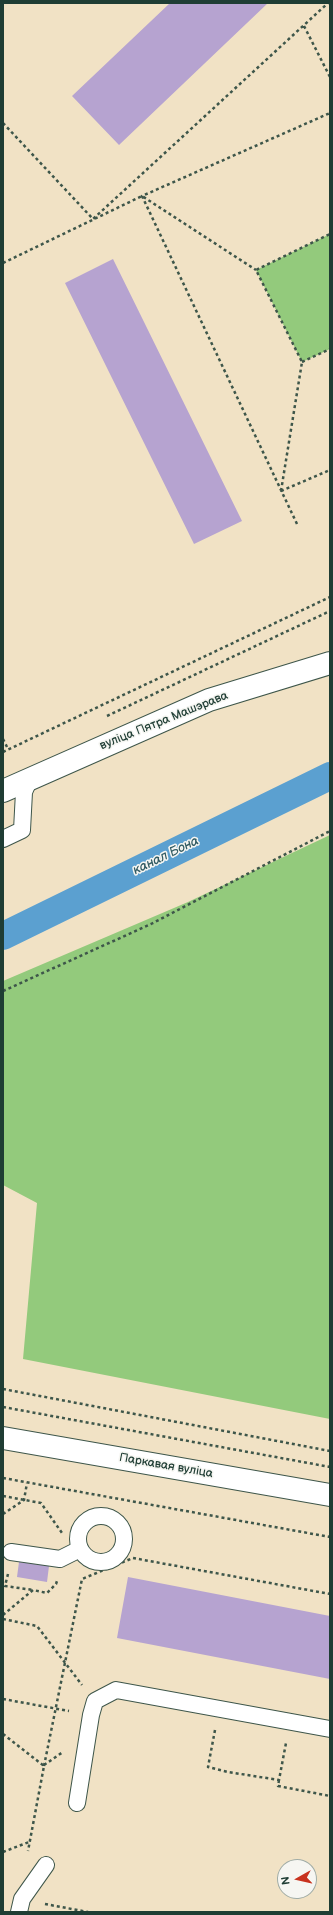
<!DOCTYPE html>
<html>
<head>
<meta charset="utf-8">
<style>
  body { margin:0 }
  #map { position:relative; width:333px; height:1915px; overflow:hidden; background:#f1e2c5; font-family:"Balsamiq Sans",sans-serif }
  canvas { display:block }
  .frame { position:absolute; inset:0; border:4px solid #1f3d34; pointer-events:none }
  .north { position:absolute; left:277px; top:1859px; width:40px; height:40px; box-sizing:border-box; background:#f6f6f2; border:1px solid #a0aca6; border-radius:50%; rotate:262deg; font-size:11px; font-weight:700; line-height:16px; text-align:center; color:#1f3d34 }
  .north::after { content:''; display:block; margin:auto; width:14px; height:18px; background:#c8321e; clip-path:polygon(50% 0,100% 100%,50% 72%,0 100%) }
</style>
</head>
<body>
<div id="map">
<canvas width="333" height="1915"></canvas>
<div class="frame"></div>
<div class="north">N</div>
</div>
<script>
const ctx = document.querySelector('canvas').getContext('2d');
ctx.lineJoin = 'round';
function fillPath(path, color) {
  ctx.fillStyle = color;
  ctx.fill(path, 'evenodd');
}
function toPath(rows) {
  const path = new Path2D();
  for (const r of rows) {
    if (r.length === 3) {
      path.moveTo(r[0] + r[2], r[1]);
      path.arc(r[0], r[1], r[2], 0, 2 * Math.PI);
      continue;
    }
    path.moveTo(r[0], r[1]);
    for (let i = 2; i < r.length; i += 2) path.lineTo(r[i], r[i + 1]);
  }
  return path;
}
function trace(path, color, width, dash) {
  ctx.strokeStyle = color;
  ctx.lineWidth = width;
  ctx.lineCap = dash ? 'butt' : 'round';
  ctx.setLineDash(dash || []);
  ctx.stroke(path);
}
function label(font, color, halo, rows, align = 'center') {
  ctx.font = font + ' "Balsamiq Sans",sans-serif';
  ctx.lineWidth = 3;
  ctx.setLineDash([]);
  ctx.textBaseline = 'middle';
  ctx.strokeStyle = halo;
  ctx.fillStyle = color;
  for (const [text, x, y, turn = 0] of rows) {
    ctx.save();
    ctx.translate(x, y);
    ctx.rotate((+turn || 0) * Math.PI / 180);
    ctx.textAlign = isNaN(turn) ? turn : align;
    if (halo) ctx.strokeText(text, 0, 0);
    ctx.fillText(text, 0, 0);
    ctx.restore();
  }
}
fillPath(toPath([
  [330,234,330,349,302,362,256,270],
  [330,835,330,1419,23,1359,37,1203,3,1185,3,981,188,902]
]), '#93ca7c');
trace(toPath([
  [3,936,330,776]
]), '#5ba0d0', 28);
fillPath(toPath([
  [170,3,268,3,119,145,72,96],
  [113,259,242,521,194,544,65,283],
  [19,1562,49,1566,47,1582,17,1577],
  [128,1577,330,1616,330,1679,117,1638]
]), '#b6a3d0');
const service = toPath([
  [3,839,22,830,24,792,30,778],
  [101,1539,23],
  [11,1552,60,1559,80,1549],
  [77,1803,91,1715,95,1701,116,1690,330,1729],
  [19,1912,22,1899,46,1865]
]);
const minor = toPath([
  [3,791,209,700,330,663]
]);
const tertiary = toPath([
  [3,1438,330,1495]
]);
trace(service, '#3e564a', 18);
trace(minor, '#3e564a', 24);
trace(tertiary, '#3e564a', 24);
trace(toPath([
  [304,26,330,77],
  [3,123,93,219,328,3],
  [3,263,142,196,256,270],
  [302,362,330,349],
  [281,491,302,362,256,270,330,234],
  [281,491,330,470],
  [297,524,142,196,330,113],
  [107,716,330,611],
  [3,739,8,749],
  [3,752,330,597],
  [3,991,151,924,330,831],
  [3,1389,330,1451],
  [3,1407,330,1467],
  [3,1478,330,1537],
  [3,1496,41,1503,62,1533],
  [3,1514,24,1500,27,1483],
  [8,1574,5,1586,33,1590],
  [3,1615,33,1590,47,1593,56,1584,57,1581],
  [3,1619,37,1626,82,1685],
  [3,1699,69,1711],
  [215,1730,208,1767,228,1772,279,1780,286,1743],
  [3,1734,44,1766,28,1851],
  [44,1765,63,1752],
  [44,1766,82,1579,133,1558,330,1594],
  [279,1780,278,1786,330,1796],
  [3,1852,29,1842],
  [45,1904,88,1912]
]), '#3e564a', 2.5, [3, 3]);
trace(service, '#fff', 16);
trace(minor, '#fff', 22);
trace(tertiary, '#fff', 22);
label('12px', '#1f3d34', '#f6f6f2', [
  ["вуліца Пятра Машэрава",164,721,-22],
  ["Паркавая вуліца",166,1466,10]
]);
label('italic 13px', '#315b63', '#f6f6f2', [
  ["канал Бона",166,856,-26]
]);
</script>
</body>
</html>
